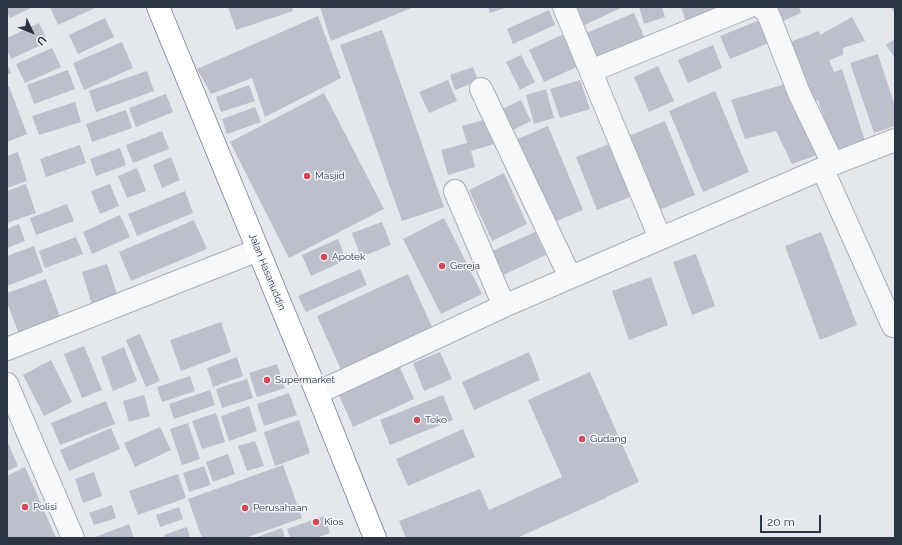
<!DOCTYPE html>
<html>
<head>
<meta charset="utf-8">
<style>
  body { margin:0 }
  #map { position:relative; width:902px; height:545px; overflow:hidden; background:#e4e7ec; font-family:Raleway,sans-serif }
  canvas { display:block }
  .frame { position:absolute; inset:0; border:8px solid #2b3445; pointer-events:none }
  .north { position:absolute; left:12px; top:12px; width:40px; height:40px; -webkit-text-stroke:3px #f4f6f9; paint-order:stroke; rotate:133deg; font-size:11px; font-weight:700; line-height:16px; text-align:center; color:#2b3445 }
  .north::after { content:''; display:block; margin:auto; width:14px; height:18px; background:#2b3445; clip-path:polygon(50% 0,100% 100%,50% 72%,0 100%) }
  .scale { position:absolute; left:760px; top:515px; width:61px; height:18px; box-sizing:border-box; border:2px solid #2b3445; border-top:0; padding-left:5px; font-size:12px; line-height:14px; white-space:nowrap; color:#2b3445; -webkit-text-stroke:3px #f4f6f9; paint-order:stroke }
</style>
</head>
<body>
<div id="map">
<canvas width="902" height="545"></canvas>
<div class="frame"></div>
<div class="north">U</div>
<div class="scale">20 m</div>
</div>
<script>
const ctx = document.querySelector('canvas').getContext('2d');
ctx.lineJoin = 'round';
function fillPath(path, color) {
  ctx.fillStyle = color;
  ctx.fill(path, 'evenodd');
}
function toPath(rows) {
  const path = new Path2D();
  for (const r of rows) {
    path.moveTo(r[0], r[1]);
    for (let i = 2; i < r.length; i += 2) path.lineTo(r[i], r[i + 1]);
  }
  return path;
}
function trace(path, color, width, dash) {
  ctx.strokeStyle = color;
  ctx.lineWidth = width;
  ctx.lineCap = dash ? 'butt' : 'round';
  ctx.setLineDash(dash || []);
  ctx.stroke(path);
}
function label(font, color, halo, rows, align = 'center') {
  ctx.font = font + ' Raleway,sans-serif';
  ctx.lineWidth = 3;
  ctx.setLineDash([]);
  ctx.textBaseline = 'middle';
  ctx.strokeStyle = halo;
  ctx.fillStyle = color;
  for (const [text, x, y, turn = 0] of rows) {
    ctx.save();
    ctx.translate(x, y);
    ctx.rotate((+turn || 0) * Math.PI / 180);
    ctx.textAlign = isNaN(turn) ? turn : align;
    if (halo) ctx.strokeText(text, 0, 0);
    ctx.fillText(text, 0, 0);
    ctx.restore();
  }
}
fillPath(toPath([
  [7,7,33,7,10,18,7,12],
  [50,7,94,7,95,8,58,25],
  [228,7,292,7,293,11,236,30],
  [320,7,414,7,331,41],
  [488,7,508,7,490,13],
  [568,7,623,7,578,28],
  [639,7,662,7,665,17,644,24],
  [681,7,712,7,716,18,688,28],
  [772,7,799,7,801,13,778,23],
  [891,7,895,7,895,15],
  [549,10,555,25,513,44,507,29],
  [634,13,646,41,596,62,584,34],
  [318,16,341,78,265,117,252,78,211,94,197,69],
  [852,17,865,41,843,48,843,55,829,60,834,72,842,69,865,141,834,150,818,100,807,104,785,44,819,31,820,35],
  [105,18,114,37,78,54,69,35],
  [760,20,769,43,730,59,720,36],
  [39,23,48,42,11,59,7,50,7,38],
  [382,30,444,207,402,221,340,45],
  [566,33,581,65,544,82,529,50],
  [895,39,895,58,886,45],
  [122,42,133,68,84,90,73,63],
  [713,45,722,68,688,83,678,60],
  [52,48,61,67,25,83,16,64],
  [878,54,895,106,895,126,874,133,850,63],
  [521,55,535,82,520,90,506,62],
  [7,63,11,73,7,75],
  [658,66,674,101,649,112,634,77],
  [473,67,478,81,455,90,450,75],
  [68,70,75,89,34,104,27,85],
  [147,71,154,91,96,112,89,91],
  [448,80,457,101,429,113,419,92],
  [580,80,590,109,560,118,550,89],
  [792,82,817,155,792,164,776,131,745,139,731,100],
  [249,85,255,101,221,112,216,97],
  [9,86,27,134,7,142,7,87],
  [546,89,554,118,534,124,526,95],
  [715,91,749,172,703,192,669,111],
  [324,93,384,209,289,258,230,142],
  [166,94,173,112,136,127,129,108],
  [521,100,531,121,505,134,494,113],
  [75,102,81,122,39,135,32,116],
  [255,107,261,122,227,134,222,119],
  [126,110,132,128,92,142,86,124],
  [487,119,494,144,471,151,475,167,448,175,441,150,467,143,462,126],
  [665,121,695,195,654,212,624,138],
  [548,126,583,210,547,225,513,141],
  [162,131,169,149,133,163,126,145],
  [612,143,633,196,597,210,576,157],
  [80,145,86,163,46,177,40,159],
  [120,148,126,165,96,176,90,159],
  [18,152,27,181,7,188,7,156],
  [171,157,180,180,162,188,153,165],
  [137,168,146,191,127,198,118,176],
  [504,173,527,224,492,241,469,190],
  [26,184,36,213,7,223,7,191],
  [110,184,119,206,100,214,91,191],
  [185,191,193,213,137,236,128,214],
  [67,204,74,221,36,235,30,218],
  [120,215,130,237,92,254,83,232],
  [444,218,482,294,441,314,403,239],
  [194,220,207,249,131,281,119,252],
  [382,222,391,245,361,257,352,233],
  [19,224,25,241,7,248,7,229],
  [535,232,546,255,499,277,488,253],
  [821,232,857,325,820,340,785,246],
  [76,237,83,254,45,268,39,251],
  [338,239,346,260,311,276,302,255],
  [34,246,43,272,7,286,7,256],
  [696,254,715,306,692,315,673,262],
  [107,264,118,297,92,305,82,272],
  [360,269,367,285,306,312,298,296],
  [408,274,433,329,342,372,317,316],
  [651,277,668,325,629,340,612,291],
  [46,279,60,317,18,332,7,302,7,293],
  [221,322,231,352,181,371,170,340],
  [140,334,160,381,146,387,126,340],
  [84,346,102,390,82,398,64,354],
  [124,347,137,381,113,391,101,357],
  [440,352,452,379,424,391,413,363],
  [529,352,540,380,474,410,462,382],
  [237,357,243,376,213,387,207,368],
  [51,360,72,402,44,416,23,375],
  [277,364,285,388,257,397,249,373],
  [399,365,414,399,353,427,338,393],
  [590,372,639,482,606,497,606,498,517,538,406,538,399,521,480,489,489,510,562,477,528,400],
  [190,376,195,391,162,402,157,387],
  [247,379,253,398,222,408,216,389],
  [210,390,215,405,174,419,169,404],
  [289,393,297,415,264,426,257,404],
  [144,395,150,416,129,422,123,401],
  [443,395,453,420,390,445,380,420],
  [106,401,115,424,60,445,51,423],
  [249,406,257,431,229,441,221,416],
  [216,413,225,442,202,449,192,421],
  [299,420,310,453,275,466,264,432],
  [188,423,200,459,182,465,170,429],
  [160,427,171,450,135,467,124,443],
  [111,428,120,449,69,471,60,450],
  [463,429,475,457,408,486,396,459],
  [7,441,18,466,7,471],
  [255,441,264,466,247,471,238,446],
  [228,454,235,474,213,482,206,462],
  [283,465,302,518,245,538,202,538,188,499],
  [204,466,211,485,189,492,183,473],
  [25,467,56,538,7,538,7,476],
  [94,472,102,496,83,503,75,479],
  [178,474,186,498,138,515,129,491],
  [112,505,116,518,94,525,89,513],
  [179,507,183,519,160,527,156,515],
  [324,516,330,533,315,538,290,538,287,529],
  [129,524,134,538,93,538],
  [187,527,190,538,165,538,164,535],
  [282,528,285,538,254,538]
]), '#bbc0ca');
const minor = toPath([
  [564,7,660,238],
  [761,7,767,12,771,21,799,93,833,164],
  [591,71,748,7],
  [481,89,570,277],
  [823,170,893,326],
  [455,191,504,306],
  [7,349,258,250],
  [7,384,73,538],
  [317,393,504,306,833,164,895,140]
]);
const trunk = toPath([
  [158,7,317,393,375,538]
]);
trace(minor, '#a9aeb7', 24);
trace(trunk, '#8b94a3', 24);
trace(minor, '#f7f8fa', 22);
trace(trunk, '#fff', 22);
for (const [x, y, r, color] of [
  [307,176,4,"#d1495b"],
  [324,257,4,"#d1495b"],
  [442,266,4,"#d1495b"],
  [267,380,4,"#d1495b"],
  [417,420,4,"#d1495b"],
  [582,439,4,"#d1495b"],
  [25,507,4,"#d1495b"],
  [245,508,4,"#d1495b"],
  [316,522,4,"#d1495b"]
]) {
  const dot = new Path2D();
  dot.arc(x, y, r, 0, 2 * Math.PI);
  ctx.fillStyle = color;
  ctx.fill(dot);
  trace(dot, '#f4f6f9', 1.5);
}
label('10px', '#2b3445', '#f4f6f9', [
  ["Masjid",315,176],
  ["Apotek",332,257],
  ["Gereja",450,266],
  ["Supermarket",275,380],
  ["Toko",425,420],
  ["Gudang",590,439],
  ["Polisi",33,507],
  ["Perusahaan",253,508],
  ["Kios",324,522]
], 'left');
label('10px', '#2b3445', '#f4f6f9', [
  ["Jalan Hasanuddin",267,272,68]
]);
</script>
</body>
</html>
